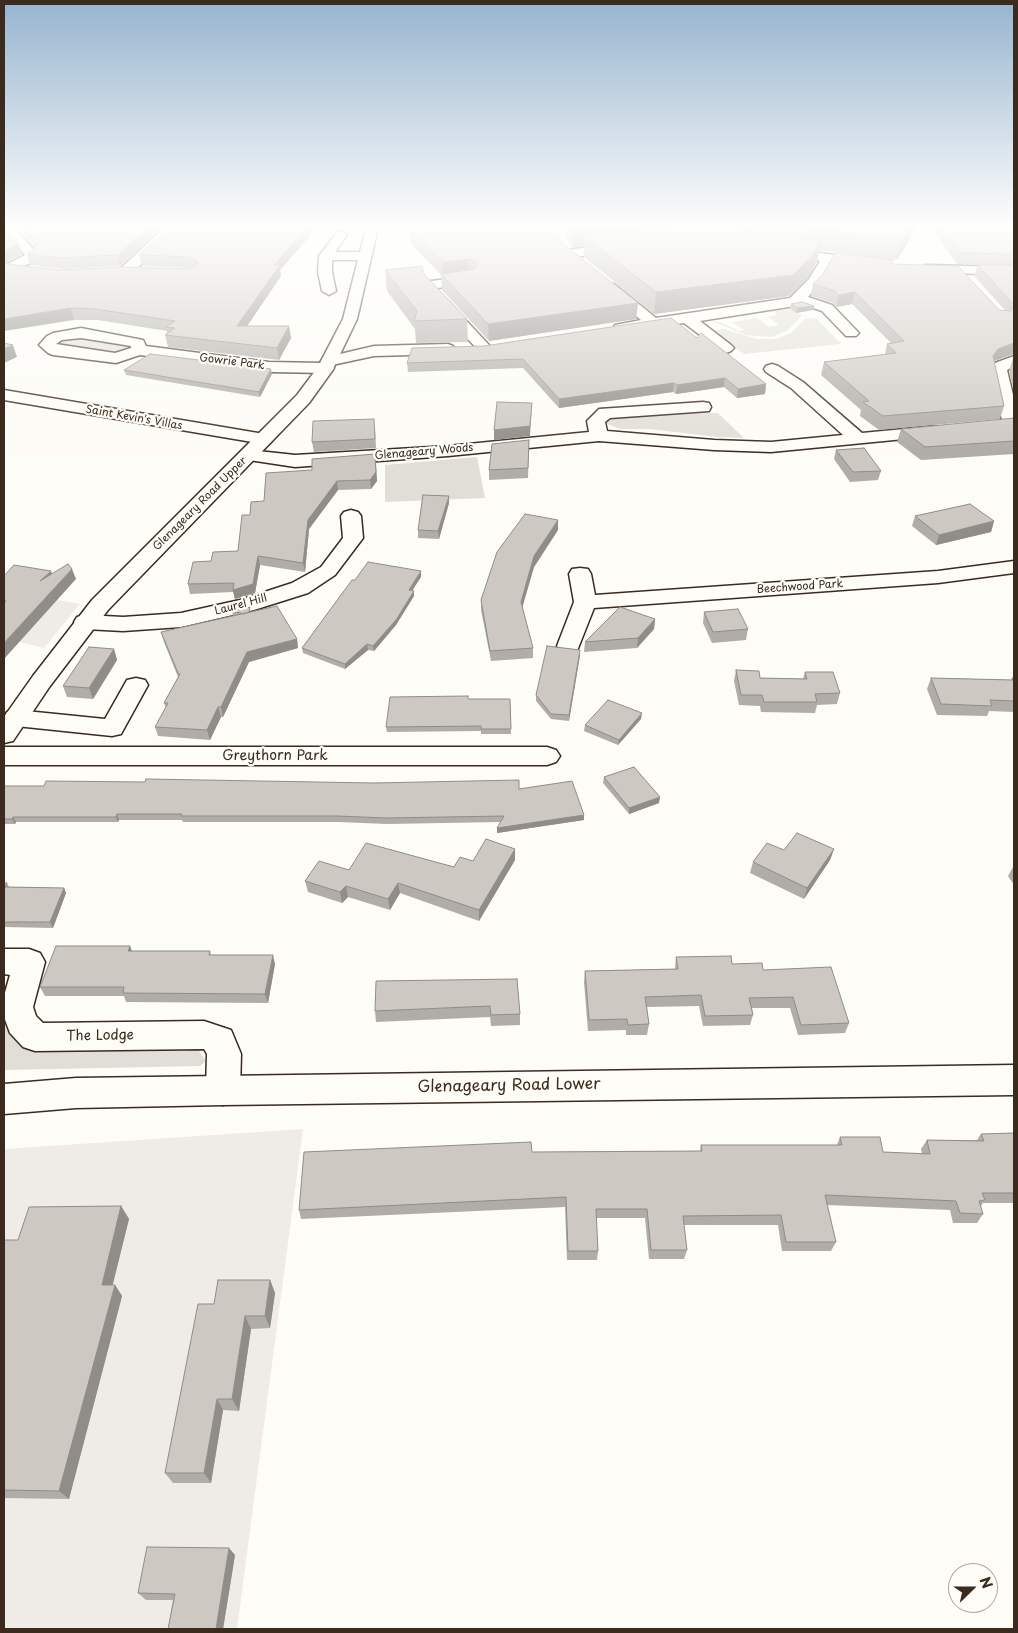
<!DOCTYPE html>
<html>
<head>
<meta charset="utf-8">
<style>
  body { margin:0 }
  #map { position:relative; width:1018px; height:1633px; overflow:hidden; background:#fdfcf7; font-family:"Playpen Sans",sans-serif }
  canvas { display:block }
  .frame { position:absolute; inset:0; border:5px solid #3b2a1e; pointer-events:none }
  .north { position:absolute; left:948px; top:1563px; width:50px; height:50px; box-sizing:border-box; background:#fdfcf7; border:1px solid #afa8a0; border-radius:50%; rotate:68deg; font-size:14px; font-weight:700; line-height:20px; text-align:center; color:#3b2a1e }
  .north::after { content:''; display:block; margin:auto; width:18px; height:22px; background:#3b2a1e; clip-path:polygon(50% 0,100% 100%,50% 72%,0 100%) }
</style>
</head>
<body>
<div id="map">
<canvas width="1018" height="1633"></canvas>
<div class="frame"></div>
<div class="north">N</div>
</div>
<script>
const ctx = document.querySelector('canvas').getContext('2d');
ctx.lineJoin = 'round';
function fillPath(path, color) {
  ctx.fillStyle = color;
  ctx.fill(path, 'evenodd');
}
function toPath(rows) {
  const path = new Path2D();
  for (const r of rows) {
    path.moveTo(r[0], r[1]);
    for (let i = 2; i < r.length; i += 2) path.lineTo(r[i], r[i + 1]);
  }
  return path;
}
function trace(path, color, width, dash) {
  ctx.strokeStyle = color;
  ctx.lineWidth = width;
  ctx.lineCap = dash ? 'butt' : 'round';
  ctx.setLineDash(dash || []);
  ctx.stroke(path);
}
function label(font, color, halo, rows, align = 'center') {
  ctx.font = font + ' "Playpen Sans",sans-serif';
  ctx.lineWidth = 4.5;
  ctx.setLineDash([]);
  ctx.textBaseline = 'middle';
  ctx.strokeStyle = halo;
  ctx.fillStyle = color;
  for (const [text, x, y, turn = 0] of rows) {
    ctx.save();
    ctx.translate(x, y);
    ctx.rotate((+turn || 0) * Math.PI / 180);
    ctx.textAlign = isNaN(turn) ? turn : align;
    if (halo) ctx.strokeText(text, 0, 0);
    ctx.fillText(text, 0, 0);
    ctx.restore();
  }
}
fillPath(toPath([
  [4,590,80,604,44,648,4,638],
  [303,1129,237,1629,4,1629,4,1149]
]), '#efece7');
fillPath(toPath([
  [789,309,802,315,788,330,772,337,746,335,714,322,717,321,740,331,744,330,732,322,757,318,769,327,779,325,768,317,776,315,775,311],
  [816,318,841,344,744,354,712,331,724,329,757,339,776,339,791,333,805,319],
  [73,336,130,345,131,347,115,353,57,344,57,342],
  [718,413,744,438,717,437,650,429,620,429,605,423,607,418,628,414],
  [477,457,485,498,385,502,385,465],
  [4,1016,9,1034,21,1043,197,1048,206,1061,200,1066,4,1070]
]), '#e1ded7');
const minor = toPath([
  [4,224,10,224,39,255,35,261,4,275,4,266,25,255,4,231,4,224],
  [168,224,180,224,180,227,130,275,120,275,118,272,120,269,168,224],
  [341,231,347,235,335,252,364,252,371,256,364,260,332,260,332,272,336,291,329,295,322,291,318,272,319,256,337,232,341,231],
  [621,243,627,247,626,250,568,258,561,254,568,250,621,243],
  [782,247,873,261,875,264,868,268,832,262,819,284,808,297,832,305,856,330,859,333,856,336,846,336,822,311,801,304,795,306,700,321,731,345,734,348,731,351,726,353,721,351,684,323,620,332,615,331,613,328,615,325,641,320,604,290,602,287,604,284,609,283,614,284,656,318,790,298,809,279,820,261,777,254,776,251,777,248,782,247],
  [926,265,1014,267,1014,275,921,272,919,269,926,265],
  [469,276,476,280,474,283,431,289,424,285,431,281,469,276],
  [442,299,447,300,489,345,492,348,489,351,479,351,437,306,435,303,437,300,442,299],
  [81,328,143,340,146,346,269,362,323,363,321,361,323,358,374,346,448,344,453,346,456,349,453,352,448,354,374,356,332,365,334,368,332,371,326,373,269,372,140,355,116,363,53,355,48,353,39,345,47,336,53,333,81,328],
  [81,338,131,346,131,348,115,353,56,344,62,340,81,338],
  [1014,356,1014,366,1007,370,1014,399,1014,430,1012,430,1006,429,1003,425,991,370,995,363,1014,356],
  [772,364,778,366,803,382,862,433,935,426,941,427,944,431,941,435,935,436,771,452,714,450,599,441,448,456,295,467,249,460,243,459,240,455,243,451,249,450,295,455,448,446,589,432,587,421,599,409,703,402,709,403,711,407,709,411,610,418,605,422,607,431,714,440,771,442,843,435,791,388,766,372,764,369,766,366,772,364],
  [4,390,264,434,270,435,273,439,270,443,264,444,4,400,4,390],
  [351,510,358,512,361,516,363,538,335,575,308,593,254,610,181,627,123,631,85,629,77,627,74,622,77,617,85,615,123,617,181,613,240,600,292,583,321,567,343,538,341,516,344,512,351,510],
  [1014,561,1014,573,938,583,594,608,577,651,569,653,561,651,557,646,574,602,569,574,572,569,580,568,588,569,591,574,595,595,938,571,1014,561],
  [136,678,145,680,148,685,121,734,112,736,16,726,7,724,4,718,7,712,16,710,105,719,127,680,136,678],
  [4,747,547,747,556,750,560,756,556,762,547,765,4,765,4,747],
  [4,949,29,949,40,953,45,962,33,1007,36,1016,43,1023,204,1021,231,1030,241,1054,240,1090,235,1101,223,1105,211,1101,206,1090,207,1054,204,1049,35,1051,23,1047,10,1033,4,1017,4,996,10,975,4,974,4,949]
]);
const secondary = toPath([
  [367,224,379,224,357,319,332,371,309,403,108,610,50,686,13,741,4,743,4,717,33,676,92,600,297,395,318,367,343,319,367,224],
  [1014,1065,1014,1095,223,1105,76,1108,4,1114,4,1084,76,1078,1014,1065]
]);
trace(minor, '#3b2a1e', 3);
trace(secondary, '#3b2a1e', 3);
fillPath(minor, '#fdfcf7');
fillPath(secondary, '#fdfcf7');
fillPath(toPath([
  [34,224,166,224,120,266,63,269,30,265,27,254,33,251,35,248,26,239,23,228],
  [174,224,316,224,309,234,309,237,280,270,281,276,247,326,289,326,291,338,279,360,168,347,165,335,167,333,167,331,98,320,74,320,60,270,189,269,190,268,142,266,139,255],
  [564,224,685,224,685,225,693,224,919,224,897,260,893,260,892,264,999,310,1005,310,974,276,978,265,984,265,957,264,929,224,1014,224,1014,355,1013,354,994,361,1004,406,1000,419,879,430,860,416,861,410,821,375,824,362,885,354,887,344,891,343,852,304,836,307,833,303,811,296,813,284,884,259,819,250,817,261,808,278,789,296,654,314,584,257,584,246,573,248,564,234],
  [410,229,562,243,638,303,636,319,489,341,442,290,441,275,411,244],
  [385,270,424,274,467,319,468,342,416,343,415,329,387,291],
  [791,304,814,306,813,310,796,313,790,309],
  [697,338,766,384,765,394,737,398,724,387,676,394,673,392,559,408,523,368,408,372,407,363,484,346],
  [1013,358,1014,358,1014,392,1009,371],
  [124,370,272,374,260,397,126,375],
  [1014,418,1014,454,921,460,897,442,901,429],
  [375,428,376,448,314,452,312,442],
  [529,440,528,478,489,480,489,470],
  [836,450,881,471,878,480,850,482,834,459],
  [375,454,377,481,371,489,338,490,309,529,305,572,260,565,255,593,235,599,233,592,190,594,188,584,211,561,238,551,250,515,264,501,312,470],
  [449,503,439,539,418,538,418,530],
  [915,516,994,521,991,532,936,545,912,526],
  [558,530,534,567,522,607,533,648,533,658,491,661,481,610,481,600],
  [421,577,412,591,414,591,414,596,396,625,374,651,368,650,345,669,303,653,302,648,355,580],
  [232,611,251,612,297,639,298,648,249,662,223,717,221,717,210,740,158,736,155,727,166,708,164,703,178,677,164,642,161,632,233,616],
  [704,612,748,629,746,640,712,643,703,623],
  [655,619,654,629,637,648,584,652,585,642],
  [114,649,117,660,93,699,67,697,63,686],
  [580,655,569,721,551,719,536,701,536,695],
  [736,670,760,678,803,679,805,672,840,693,837,704,817,705,815,713,761,712,760,706,739,705,734,681],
  [931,678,1011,680,1012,678,1014,678,1014,712,989,711,987,716,937,715,927,689],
  [468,699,510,699,511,734,481,734,481,731,387,732,386,727],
  [641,719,618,745,584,731,585,725],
  [604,777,659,803,629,814,603,783],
  [4,786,519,789,584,820,497,833,501,822,387,824,338,822,183,822,182,820,119,820,118,822,16,822,15,824,4,824],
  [515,849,515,860,479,921,400,893,390,910,348,897,342,903,308,892,305,881,349,870,454,867],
  [834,849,830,860,804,899,750,873,753,862,784,850],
  [1014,865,1014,885,1008,876],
  [4,883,7,883,9,887,64,888,66,893,53,928,4,927],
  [130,946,132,951,210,951,211,955,275,964,268,1003,126,1002,124,996,45,996,40,987],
  [676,957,732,964,763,970,849,1023,845,1033,798,1035,790,1008,752,1008,753,1015,750,1025,703,1026,699,1006,647,1007,649,1024,647,1035,626,1035,626,1030,588,1031,584,982,585,971,675,969],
  [517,979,520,1014,520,1025,491,1026,490,1017,376,1022,375,1011],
  [1014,1133,1014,1203,983,1203,981,1206,983,1214,977,1223,953,1223,950,1210,827,1205,836,1242,831,1251,782,1251,778,1225,684,1225,687,1250,684,1259,649,1259,645,1218,596,1218,598,1251,597,1260,567,1260,565,1207,301,1219,299,1210,532,1152,700,1151,701,1145,837,1145,840,1137,883,1152,922,1154,921,1149,927,1140,977,1140,981,1134],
  [121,1206,129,1219,112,1285,115,1285,122,1296,69,1499,4,1498,4,1240,18,1240],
  [270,1280,275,1293,270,1328,251,1329,239,1411,223,1410,211,1483,173,1483,165,1473,214,1304],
  [235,1555,223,1629,168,1629,173,1600,146,1600,138,1593]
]), '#b0aca7');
fillPath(toPath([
  [152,224,166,224,120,266,118,255],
  [307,224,316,224,309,234,309,237,280,270,281,276,239,338,237,326,274,265],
  [606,224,685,224,684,232,585,237,584,246,573,248,574,228],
  [912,224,919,224,897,260,902,240],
  [821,241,817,261,808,278,789,296,654,314,656,292],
  [19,244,22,254,4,264,4,251],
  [468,259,469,274,443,277,443,262],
  [855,292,852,304,836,307,839,295],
  [638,303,636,319,489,341,488,324],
  [814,306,813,310,796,313,797,308],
  [71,308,74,320,4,331,4,319],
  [289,326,291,338,279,360,277,348],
  [1014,343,1014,352,1013,354,994,361,993,356,998,349],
  [13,345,17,357,4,363,4,349],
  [271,369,272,374,260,397,259,392],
  [725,378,724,387,676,394,677,385],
  [674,383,673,392,559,408,559,399],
  [766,384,765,394,737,398,738,389],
  [532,403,530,436,494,440,494,430],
  [375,454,377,481,371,489,370,480],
  [337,481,338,490,309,529,305,572,303,563,308,520],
  [449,496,449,503,439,539,438,531],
  [558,520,558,530,534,567,521,612,521,602,534,556],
  [994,521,991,532,936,545,939,535],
  [258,556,260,565,255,593,235,599,233,590],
  [72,569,76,579,4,659,4,643],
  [51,571,55,582,40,581],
  [421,571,421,577,409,595,409,590],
  [414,591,414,596,396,625,374,651,373,646],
  [655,619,654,629,637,648,638,638],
  [297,639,298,648,249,662,223,717,221,707,247,652],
  [367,644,368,650,345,669,345,664],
  [114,649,117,660,93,699,89,688],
  [580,650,580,655,569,721,569,715],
  [218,707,221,717,210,740,207,730],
  [642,713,641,719,618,745,619,740],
  [660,797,659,803,629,814,629,808],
  [117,814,119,820,118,822,116,817],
  [584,815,584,820,497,833,497,828],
  [13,817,16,822,15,824,12,819],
  [515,849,515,860,479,921,479,910],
  [834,849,830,860,804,899,807,888],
  [398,883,400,893,390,910,388,899],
  [346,886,348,897,342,903,340,892],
  [64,888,66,893,53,928,50,922],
  [130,946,133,955,128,951],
  [273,955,275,964,268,1003,265,994],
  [121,1206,129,1219,110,1296,102,1285],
  [270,1280,275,1293,270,1328,265,1316],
  [115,1285,122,1296,69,1499,59,1491],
  [245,1316,251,1329,239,1411,232,1399],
  [217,1399,223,1410,211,1483,204,1473],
  [229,1548,235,1555,223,1629,216,1629]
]), '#908c88');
const building = toPath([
  [34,224,152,224,118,255,60,258,27,254,33,251,38,244,23,228,34,224],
  [174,224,307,224,305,226,308,226,274,265,280,265,237,326,289,326,277,348,165,335,175,328,166,327,175,321,95,309,71,308,4,319,4,264,7,264,60,270,122,267,189,269,197,264,197,261,189,257,139,255,174,224],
  [414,224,550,224,562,243,638,303,488,324,441,274,474,269,477,266,475,261,468,259,443,262,410,229,414,224],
  [571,224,606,224,574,228,571,224],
  [693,224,724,224,752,232,821,241,811,257,793,275,656,292,585,237,693,224],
  [779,224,912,224,902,240,779,224],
  [939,224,1014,224,1014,254,960,253,939,224],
  [10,234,19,244,4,251,4,236,10,234],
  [835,253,893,260,891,264,958,266,999,310,1011,311,1014,305,978,265,1014,265,1014,343,998,349,993,356,1004,406,883,416,863,402,869,401,824,362,896,353,887,344,904,341,855,292,839,295,835,291,813,284,823,274,835,253],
  [422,266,424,274,467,319,414,321,417,311,385,270,422,266],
  [802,302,814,306,797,308,791,304,802,302],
  [671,318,697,338,701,333,766,384,738,389,725,378,677,385,674,383,559,399,523,359,407,363,412,348,484,346,671,318],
  [4,343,13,345,4,349,4,343],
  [150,354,271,369,259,392,124,370,150,354],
  [497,402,532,403,530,426,494,430,497,402],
  [1014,418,1014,441,925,447,901,429,1014,418],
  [374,419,375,439,312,442,313,421,374,419],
  [529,440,528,468,489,470,492,444,529,440],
  [864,448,881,471,853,472,836,450,864,448],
  [375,454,376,472,370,480,337,481,308,520,303,563,258,556,253,584,233,590,234,583,188,584,193,562,211,561,213,552,238,551,242,515,250,515,251,502,264,501,266,473,312,470,312,459,375,454],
  [423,495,449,496,438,531,418,530,423,495],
  [970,504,994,521,939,535,915,516,970,504],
  [525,514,558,520,534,556,521,602,533,648,490,651,481,600,497,552,525,514],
  [368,562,421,571,409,590,414,591,396,620,373,646,367,644,345,664,302,648,352,580,355,580,368,562],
  [68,564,72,569,4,643,4,603,6,601,4,601,4,576,14,565,51,571,40,581,68,564],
  [277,606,297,639,247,652,221,707,218,707,207,730,155,727,168,703,164,703,180,674,178,673,161,632,277,606],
  [250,607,249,612,244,614,232,611,250,607],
  [620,607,655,619,638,638,585,642,620,607],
  [738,609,748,629,713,632,704,612,738,609],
  [547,646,580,650,569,715,551,714,536,695,547,646],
  [89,647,114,649,89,688,63,686,89,647],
  [736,670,759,671,760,678,807,679,805,672,833,672,840,693,815,694,817,702,764,702,762,695,741,695,736,670],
  [931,678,1013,680,1012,678,1014,678,1014,701,990,700,992,706,941,704,931,678],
  [468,696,468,699,510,699,511,729,481,729,481,726,386,727,390,697,468,696],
  [608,700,642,713,619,740,585,725,608,700],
  [634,767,660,797,629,808,604,777,634,767],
  [146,779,374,783,519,780,519,789,572,781,584,815,497,828,504,816,387,818,337,816,181,816,182,814,117,814,116,817,13,817,12,819,4,819,4,786,44,786,46,781,145,782,146,779],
  [797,833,834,849,807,888,753,862,767,843,784,850,797,833],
  [486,839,515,849,479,910,398,883,388,899,346,886,340,892,305,881,319,861,349,870,366,843,454,867,460,857,473,861,486,839],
  [4,883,7,883,5,887,64,888,50,922,4,922,4,883],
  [56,946,130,946,128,951,210,951,209,955,273,955,265,994,123,993,124,987,40,987,56,946],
  [731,956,732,964,762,963,763,970,831,967,849,1023,801,1025,793,997,749,998,753,1015,705,1016,701,995,645,997,649,1024,628,1025,627,1019,589,1020,585,971,678,969,676,957,731,956],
  [517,979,520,1014,491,1015,490,1006,375,1011,376,981,517,979],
  [1014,1133,1014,1193,982,1193,985,1200,979,1201,983,1214,960,1213,956,1201,825,1195,836,1242,786,1242,781,1215,683,1216,687,1250,651,1250,647,1209,596,1209,598,1251,568,1251,566,1197,299,1210,304,1152,531,1142,532,1152,702,1151,701,1145,842,1145,840,1137,880,1137,883,1152,930,1154,927,1140,984,1141,981,1134,1014,1133],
  [121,1206,102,1285,115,1285,59,1491,4,1490,4,1240,18,1240,29,1207,121,1206],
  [218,1280,270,1280,265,1316,245,1316,232,1399,217,1399,204,1473,165,1473,198,1304,214,1304,218,1280],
  [147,1547,229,1548,216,1629,168,1629,175,1594,138,1593,147,1547]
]);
fillPath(building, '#cdc8c2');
trace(building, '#908c88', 1);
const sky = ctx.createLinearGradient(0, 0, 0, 452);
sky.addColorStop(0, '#96b4d0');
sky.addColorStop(0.5, '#fefefb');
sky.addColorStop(1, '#fefefb00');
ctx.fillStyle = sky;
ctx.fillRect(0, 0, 1018, 452);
label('11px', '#3b2a1e', '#fdfcf7', [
  ["Gowrie Park",232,362,7],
  ["Saint Kevin's Villas",134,418,10],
  ["Glenageary Woods",424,452,-5],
  ["Glenageary Road Upper",200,504,-45],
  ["Beechwood Park",800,587,-4],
  ["Laurel Hill",241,605,-15]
]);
label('14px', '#3b2a1e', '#fdfcf7', [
  ["Greythorn Park",275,756],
  ["The Lodge",100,1036,-1]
]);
label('16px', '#3b2a1e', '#fdfcf7', [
  ["Glenageary Road Lower",509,1086,-1]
]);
</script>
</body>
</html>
